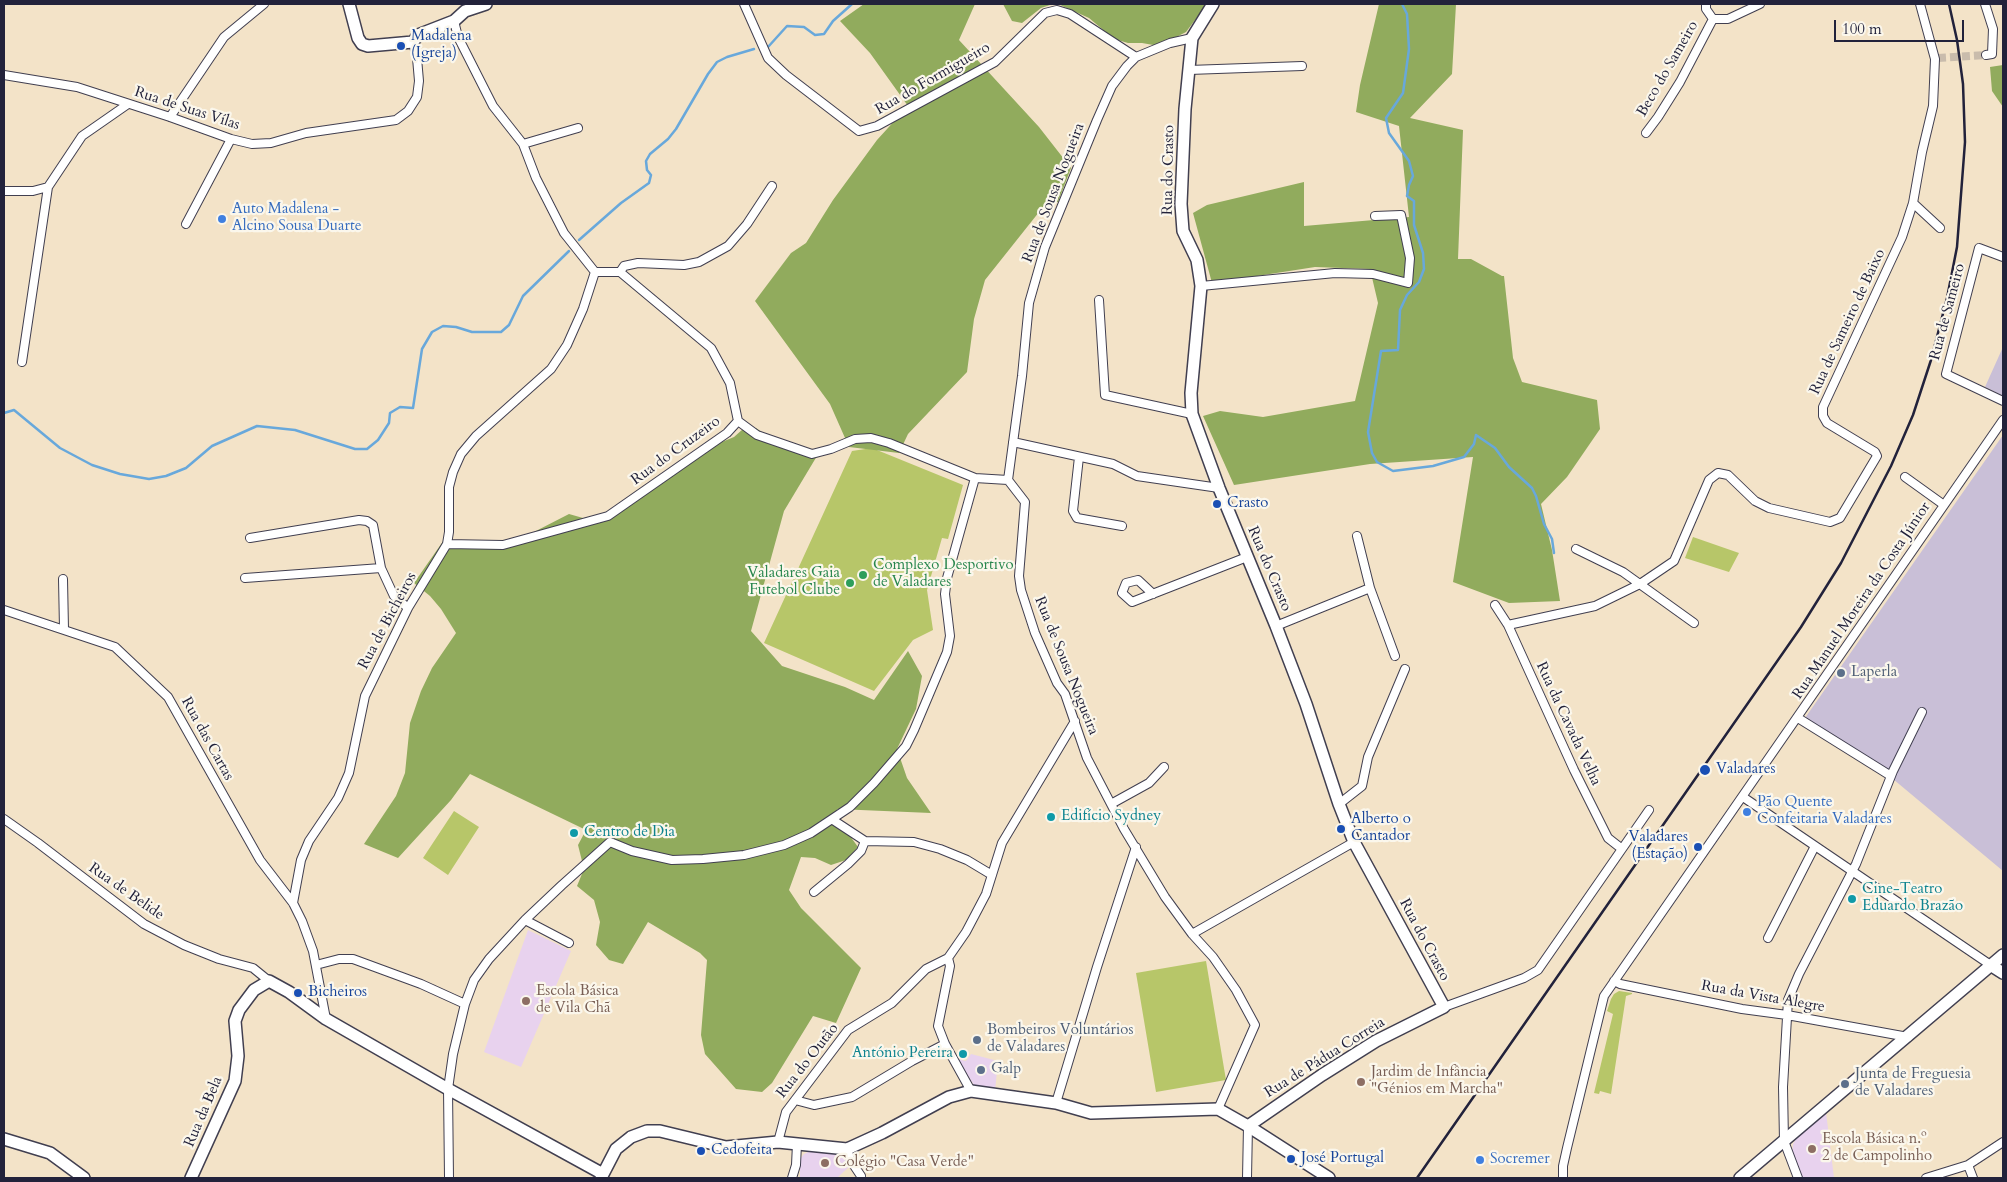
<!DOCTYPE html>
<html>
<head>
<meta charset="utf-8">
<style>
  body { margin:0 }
  #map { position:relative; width:2007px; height:1182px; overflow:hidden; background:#f3e3c8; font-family:Cardo,serif }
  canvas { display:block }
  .frame { position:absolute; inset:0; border:5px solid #22223b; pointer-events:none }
  .scale { position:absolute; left:1834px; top:20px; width:130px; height:22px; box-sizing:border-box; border:2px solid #22223b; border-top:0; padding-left:6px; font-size:15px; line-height:18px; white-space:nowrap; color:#22223b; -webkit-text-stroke:4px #fbf7ec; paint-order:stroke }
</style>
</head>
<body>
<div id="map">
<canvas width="2007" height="1182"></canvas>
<div class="frame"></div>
<div class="scale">100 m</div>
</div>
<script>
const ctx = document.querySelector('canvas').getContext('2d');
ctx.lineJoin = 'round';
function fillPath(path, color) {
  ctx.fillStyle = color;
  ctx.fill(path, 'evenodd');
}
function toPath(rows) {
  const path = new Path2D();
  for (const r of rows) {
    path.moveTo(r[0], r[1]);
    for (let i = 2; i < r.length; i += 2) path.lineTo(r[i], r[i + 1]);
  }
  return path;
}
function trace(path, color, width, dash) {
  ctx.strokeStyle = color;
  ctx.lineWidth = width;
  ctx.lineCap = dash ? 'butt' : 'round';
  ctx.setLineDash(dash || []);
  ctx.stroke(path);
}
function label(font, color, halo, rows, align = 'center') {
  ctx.font = font + ' Cardo,serif';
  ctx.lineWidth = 4.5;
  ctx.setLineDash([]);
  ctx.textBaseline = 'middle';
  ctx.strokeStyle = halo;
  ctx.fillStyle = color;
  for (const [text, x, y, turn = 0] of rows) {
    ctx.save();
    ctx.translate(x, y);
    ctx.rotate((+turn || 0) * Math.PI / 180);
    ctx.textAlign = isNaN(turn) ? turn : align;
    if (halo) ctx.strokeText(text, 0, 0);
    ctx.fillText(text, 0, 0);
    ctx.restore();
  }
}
fillPath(toPath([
  [528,930,571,951,521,1067,484,1052],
  [971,1054,998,1061,995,1091,974,1085,957,1059,966,1061],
  [1826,1112,1834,1178,1803,1178,1792,1154,1793,1144,1798,1136],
  [832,1151,841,1153,851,1165,837,1178,800,1178,800,1159,804,1154,808,1152]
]), '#e8d2ee');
fillPath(toPath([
  [2003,347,2003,396,1985,387],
  [2003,435,2003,871,1893,779,1885,769,1805,718]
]), '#c9bfd7');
fillPath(toPath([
  [872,448,963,485,948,539,942,538,927,590,933,630,913,640,874,691,764,643,852,451],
  [1693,537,1739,553,1729,572,1685,558],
  [454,811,479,827,448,875,423,858],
  [1206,961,1226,1080,1156,1092,1136,973],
  [1619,991,1632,993,1632,994,1626,996,1611,1094,1600,1091,1599,1094,1594,1093,1613,1014,1607,1011,1611,999,1614,994]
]), '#b7c669');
fillPath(toPath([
  [864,4,975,4,959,40,1039,127,1071,168,1058,202,1047,202,985,280,974,319,967,372,908,434,899,453,849,447,830,404,755,301,791,253,806,243,833,200,877,140,908,106,870,53,840,21],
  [1003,4,1053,4,1041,8,1022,23,1012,21],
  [1058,4,1207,4,1186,32,1159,46,1142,43,1128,43,1114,39,1089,18],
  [1379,4,1456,4,1452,74,1410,118,1463,130,1458,259,1471,259,1502,276,1504,276,1513,358,1522,382,1597,400,1600,429,1567,477,1541,504,1552,550,1560,601,1509,603,1453,582,1473,457,1370,464,1234,485,1203,416,1220,411,1263,417,1355,401,1378,303,1370,269,1315,267,1212,283,1193,213,1207,205,1304,182,1304,226,1409,217,1399,126,1356,112,1360,85],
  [2003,65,2003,107,1992,91,1990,67],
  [756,428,782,446,802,455,817,456,784,511,751,631,782,666,845,687,874,700,908,651,922,676,916,709,897,749,907,778,931,813,837,809,842,825,858,847,846,860,831,865,815,858,801,857,789,890,801,908,861,968,836,1023,813,1016,772,1083,762,1092,736,1089,705,1054,701,1035,707,960,700,953,648,922,623,964,609,960,596,945,600,922,594,900,577,886,584,869,578,845,586,830,470,774,451,800,398,858,364,844,396,796,405,773,410,723,421,691,432,668,456,633,441,609,430,596,414,583,446,537,455,541,497,542,532,533,569,514,583,518,597,517,614,511,717,444,734,437,743,429]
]), '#91ab5d');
trace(toPath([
  [1402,4,1407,14,1409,49,1403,93,1386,118,1389,133,1409,161,1413,176,1409,185,1407,196,1414,201,1414,225,1423,253,1424,269,1419,282,1407,295,1400,310,1398,350,1381,351,1368,432,1372,453,1377,462,1393,471,1433,466,1464,457,1474,444,1476,435,1495,448,1509,467,1532,488,1536,496,1544,524,1552,539,1554,553],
  [768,47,787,26,804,27,815,35,824,34,833,21,852,4],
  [579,240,621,203,649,183,651,175,647,170,646,161,650,154,668,139,676,129,708,74,717,62,727,57,754,49],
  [4,413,14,410,60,448,92,465,120,474,149,479,166,476,186,468,212,446,257,426,295,430,355,449,367,449,378,440,389,423,390,413,400,407,413,408,422,349,432,332,443,326,456,327,472,332,501,332,509,325,523,296,569,251]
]), '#68a8db', 2.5);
trace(toPath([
  [1938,58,1986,55]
]), '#c9bcac', 8, [8, 4]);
const street = toPath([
  [744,4,768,58,786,75,859,131,877,126,995,62,1045,13,1057,10,1070,14,1136,57],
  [1706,4,1706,9,1713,19],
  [1985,4,1993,29,1992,54,1986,55],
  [1713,19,1728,19,1760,4],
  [454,21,458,37,493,106,523,144,536,178,564,233,595,272,620,272,711,348,730,383,738,421],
  [1189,70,1302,66],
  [4,75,77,87,170,117,231,139,252,144,271,143,306,133,396,120,408,111,417,97,419,81,417,58,413,42],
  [170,117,224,37,264,4],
  [1646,133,1658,117,1680,82,1713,19],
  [523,144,578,128],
  [4,191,33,191,48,187,82,136,128,104],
  [1913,203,1940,228],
  [186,224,231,139],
  [2003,257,1979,248,1946,374,2003,401],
  [620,272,624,266,638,263,684,265,699,262,728,246,747,224,772,186],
  [1201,286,1335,273,1373,274,1408,283,1410,258,1401,215,1375,216],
  [1099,300,1105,395,1192,414],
  [22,362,48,187],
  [738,421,757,435,812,454,831,449,855,439,871,438,889,443,975,478,1008,480],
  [1013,442,1113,464,1137,476,1219,488],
  [1079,457,1073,511,1077,518,1122,526],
  [1905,477,1944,505],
  [1008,480,1025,502,1019,576,1021,590,1035,633,1057,683,1065,694,1087,758,1124,829,1165,897,1192,934,1213,957,1236,990,1255,1025,1218,1109],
  [1008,480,1022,376,1029,303,1045,247,1097,120,1112,86,1127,66,1136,57,1170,43,1192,38],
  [1357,536,1370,588,1395,656],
  [250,538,359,520,367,521,373,525,381,568,394,596,408,608],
  [447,544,503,545,608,516,727,433,738,421],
  [1576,549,1623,572,1694,623],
  [245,578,381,568],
  [63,579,64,629],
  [1153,594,1138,580,1126,583,1122,593,1132,602,1247,557],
  [1495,605,1508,625,1574,770,1608,838,1622,849],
  [4,610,115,647,168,697,260,860,293,903,302,921,313,951,326,1019],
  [1508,625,1595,606,1640,584,1674,561,1709,480,1718,473,1728,475,1755,501,1769,508,1830,522,1840,518,1877,456,1875,452,1827,423,1823,416,1823,407,1902,237,1913,203,1922,152,1933,106,1935,59,1920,4],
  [1276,626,1370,588],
  [1798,718,1891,776],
  [1743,797,1992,966],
  [1111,804,1149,783,1164,767],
  [1339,804,1362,786,1368,757,1405,669],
  [4,819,38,843,144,924,184,945,219,959,253,968,269,981],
  [833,820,865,841],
  [865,841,914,842,940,849,967,860,992,875],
  [814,892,848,864,861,851,865,841],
  [293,903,301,860,309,841,338,798,349,773,365,696,408,608,447,544,449,532,449,487,453,472,461,454,476,436,551,369,567,345,583,309,595,272],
  [525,920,569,943],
  [1192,934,1354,842],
  [1768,938,1815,846],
  [948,958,950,966,938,1026,945,1044,971,1091],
  [316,965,339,959,353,959,421,984,465,1004],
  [1614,981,1620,984,1742,1009,1787,1015,1908,1037],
  [1444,1007,1524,978,1538,970,1649,810],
  [795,1100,814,1105,852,1097,912,1061,945,1044],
  [1056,1103,1097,967,1136,847],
  [778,1142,786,1112,848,1030,892,1003,926,969,948,958,966,932,986,894,1002,843,1075,721],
  [847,1149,851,1161,861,1176],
  [1968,1165,1973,1178],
  [449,1178,448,1089,453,1054,465,1004,474,980,489,959,525,920,562,885,610,842,632,851,672,860,703,859,744,855,784,845,811,833,850,807,874,783,906,746,914,730,947,652,950,636,945,594,947,578,975,478],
  [792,1178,796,1165,797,1144],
  [1247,1178,1248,1126],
  [1563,1178,1563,1166,1567,1148,1604,996,2003,420],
  [1798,1178,1784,1141,1783,1087,1788,1000,1799,974,1856,864,1893,771,1922,712],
  [1926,1178,1968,1165,2003,1142]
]);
const secondary = toPath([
  [349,4,358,38,362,44,368,46,413,42,418,35,454,21,465,11,486,4],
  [1213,4,1192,38,1185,109,1181,204,1183,231,1197,260,1201,286,1191,393,1192,414,1219,488,1276,626,1306,704,1339,804,1354,842,1444,1007,1376,1041,1322,1075,1248,1126],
  [1992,966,2003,973],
  [4,1139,50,1153,84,1178],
  [191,1178,235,1081,238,1056,235,1021,239,1010,254,990,269,981,289,992,326,1019,448,1089,603,1174],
  [601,1178,616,1149,631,1137,647,1131,660,1131,726,1147,778,1142,847,1149,882,1133,949,1097,971,1091,1056,1103,1091,1113,1218,1109,1248,1126,1329,1178],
  [1740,1178,2003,955]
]);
trace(street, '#413f50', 10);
trace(secondary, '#413f50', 14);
trace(street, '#fff', 8);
trace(secondary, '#fff', 11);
trace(toPath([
  [1417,1178,1801,627,1841,563,1891,466,1913,415,1931,360,1947,298,1957,247,1965,142,1963,84,1957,40,1949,4]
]), '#22223b', 2.5);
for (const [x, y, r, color] of [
  [401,46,5,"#1a4fb4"],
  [222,219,5,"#3f7fe0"],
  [1217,504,5,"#1a4fb4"],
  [863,575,5,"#2e9e5b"],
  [850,583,5,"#2e9e5b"],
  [1841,673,5,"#5c6f8a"],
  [1705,770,6,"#1a4fb4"],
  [1747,812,5,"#3f7fe0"],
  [1051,817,5,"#0f9aa8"],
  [1341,829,5,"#1a4fb4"],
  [574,833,5,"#0f9aa8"],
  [1698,847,5,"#1a4fb4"],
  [1852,899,5,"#0f9aa8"],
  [298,993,5,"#1a4fb4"],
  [526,1001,5,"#8d6e63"],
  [977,1040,5,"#5c6f8a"],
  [963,1054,5,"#0f9aa8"],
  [981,1070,5,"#5c6f8a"],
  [1361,1082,5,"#8d6e63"],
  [1845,1084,5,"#5c6f8a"],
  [1812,1149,5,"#8d6e63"],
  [701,1151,5,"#1a4fb4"],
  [1291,1159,5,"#1a4fb4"],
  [1480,1160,5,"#3f7fe0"],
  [825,1163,5,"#8d6e63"]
]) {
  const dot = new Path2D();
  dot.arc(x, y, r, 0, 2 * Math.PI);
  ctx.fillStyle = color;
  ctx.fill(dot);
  trace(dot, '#fbf7ec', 2);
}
label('15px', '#164399', '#fbf7ec', [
  ["Madalena",411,37],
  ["(Igreja)",411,54],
  ["Crasto",1227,504],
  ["Valadares",1716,770],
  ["Alberto o",1351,820],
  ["Cantador",1351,837],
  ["Valadares",1688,838,"right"],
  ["(Estação)",1688,855,"right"],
  ["Bicheiros",308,993],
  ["Cedofeita",711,1151],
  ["José Portugal",1301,1159]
], 'left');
label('15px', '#22223b', '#fbf7ec', [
  ["Beco do Sameiro",1668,69,-60],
  ["Rua do Formigueiro",933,79,-30],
  ["Rua de Suas Vílas",187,109,18],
  ["Rua do Crasto",1169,170,-89],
  ["Rua de Sousa Nogueira",1054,193,-69],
  ["Rua de Sameiro",1948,312,-75],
  ["Rua de Sameiro de Baixo",1848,322,-65],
  ["Rua do Cruzeiro",676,451,-36],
  ["Rua do Crasto",1269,569,67],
  ["Rua Manuel Moreira da Costa Júnior",1862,601,-56],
  ["Rua de Bicheiros",388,621,-62],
  ["Rua de Sousa Nogueira",1066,666,68],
  ["Rua da Cavada Velha",1568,724,65],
  ["Rua das Cartas",207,739,61],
  ["Rua de Belide",126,892,35],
  ["Rua do Crasto",1424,940,62],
  ["Rua da Vista Alegre",1763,997,10],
  ["Rua de Pádua Correia",1325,1058,-32],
  ["Rua do Outão",808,1061,-52],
  ["Rua da Bela",204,1112,-67]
]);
label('15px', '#366cbe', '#fbf7ec', [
  ["Auto Madalena -",232,210],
  ["Alcino Sousa Duarte",232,227],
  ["Pão Quente",1757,803],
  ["Confeitaria Valadares",1757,820],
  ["Socremer",1490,1160]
], 'left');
label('15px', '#27864d', '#fbf7ec', [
  ["Complexo Desportivo",873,566],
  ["de Valadares",873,583],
  ["Valadares Gaia",840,574,"right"],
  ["Futebol Clube",840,591,"right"]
], 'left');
label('15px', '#4e5e75', '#fbf7ec', [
  ["Laperla",1851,673],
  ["Bombeiros Voluntários",987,1031],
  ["de Valadares",987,1048],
  ["Galp",991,1070],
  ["Junta de Freguesia",1855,1075],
  ["de Valadares",1855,1092]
], 'left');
label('15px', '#0d838f', '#fbf7ec', [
  ["Edifício Sydney",1061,817],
  ["Centro de Dia",584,833],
  ["Cine-Teatro",1862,890],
  ["Eduardo Brazão",1862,907],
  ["António Pereira",953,1054,"right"]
], 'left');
label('15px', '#785e54', '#fbf7ec', [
  ["Escola Básica",536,992],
  ["de Vila Chã",536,1009],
  ["Jardim de Infância",1371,1073],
  ["\"Génios em Marcha\"",1371,1090],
  ["Escola Básica n.º",1822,1140],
  ["2 de Campolinho",1822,1157],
  ["Colégio \"Casa Verde\"",835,1163]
], 'left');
</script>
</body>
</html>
